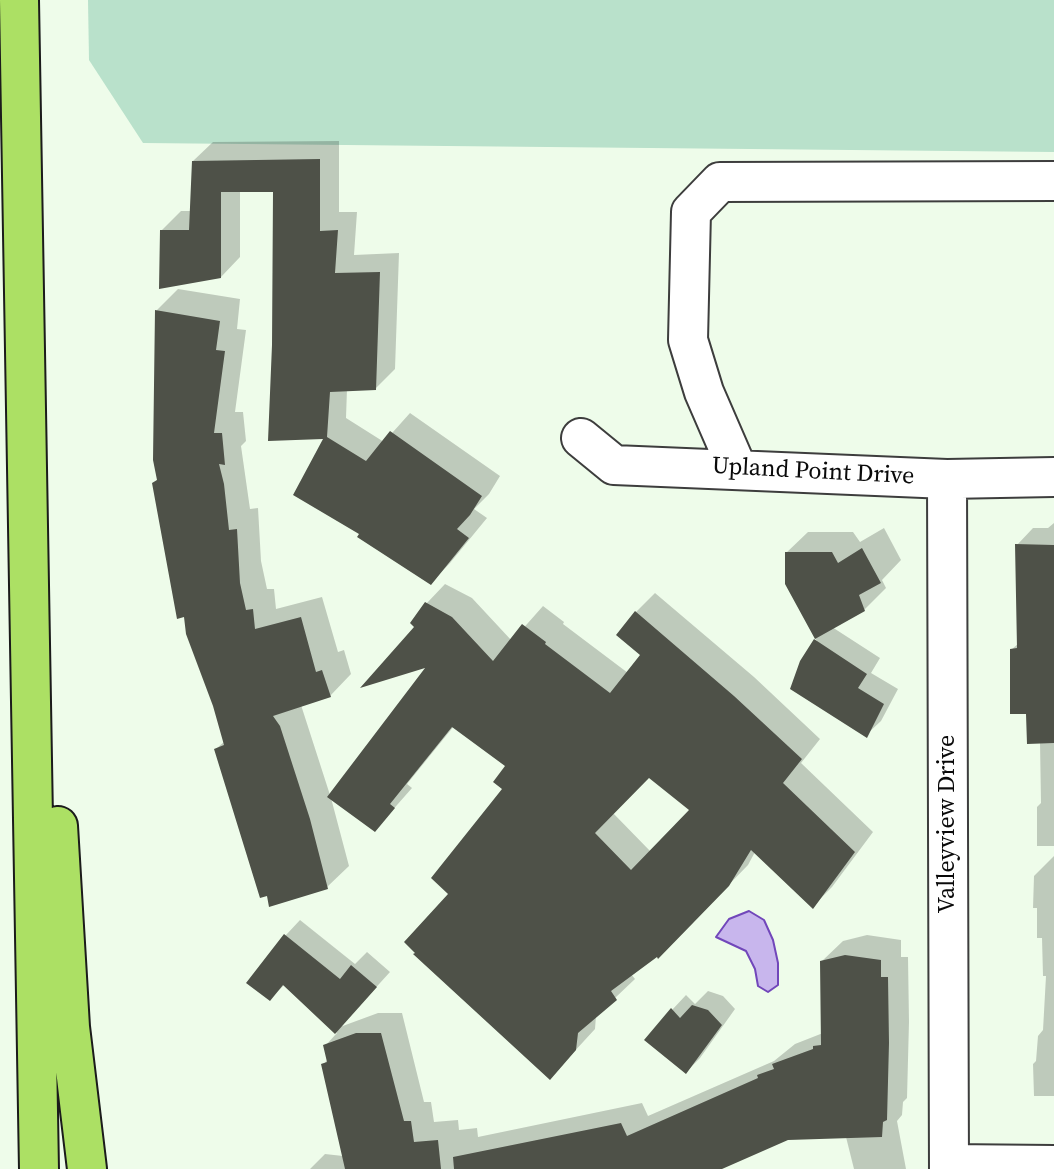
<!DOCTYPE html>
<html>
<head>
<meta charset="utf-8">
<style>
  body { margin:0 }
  canvas { display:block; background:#eefcea }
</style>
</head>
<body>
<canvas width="1054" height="1169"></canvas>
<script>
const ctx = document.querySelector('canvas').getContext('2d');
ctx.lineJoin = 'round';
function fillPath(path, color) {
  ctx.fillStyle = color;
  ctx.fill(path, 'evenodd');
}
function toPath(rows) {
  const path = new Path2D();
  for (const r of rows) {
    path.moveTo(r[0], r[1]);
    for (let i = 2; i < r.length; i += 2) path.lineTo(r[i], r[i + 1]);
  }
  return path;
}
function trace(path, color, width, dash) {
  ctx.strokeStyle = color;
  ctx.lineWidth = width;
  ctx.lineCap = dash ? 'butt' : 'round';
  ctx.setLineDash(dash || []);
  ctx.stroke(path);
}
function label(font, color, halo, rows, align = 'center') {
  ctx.font = font + ' "Source Serif 4",serif';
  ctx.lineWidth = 7;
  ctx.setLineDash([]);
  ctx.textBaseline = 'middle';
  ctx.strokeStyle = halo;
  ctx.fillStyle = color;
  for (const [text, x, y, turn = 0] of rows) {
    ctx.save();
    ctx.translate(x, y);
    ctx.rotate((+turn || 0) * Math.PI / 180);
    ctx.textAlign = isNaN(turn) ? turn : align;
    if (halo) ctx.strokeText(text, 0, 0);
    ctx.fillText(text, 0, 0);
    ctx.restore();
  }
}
fillPath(toPath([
  [88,0,1054,0,1054,152,143,143,89,60]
]), '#b9e1cb');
const water = toPath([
  [749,911,764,920,773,940,778,963,778,985,768,992,758,986,755,969,746,951,716,937,729,919,749,911]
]);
fillPath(water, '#c8b6ed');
trace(water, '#7147ba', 2);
fillPath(toPath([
  [339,141,339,212,357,212,354,255,399,253,395,369,375,389,347,389,346,418,384,442,410,413,500,476,489,494,474,509,487,518,450,563,431,583,362,533,326,437,274,345,275,190,240,190,240,257,221,277,162,230,181,211,192,211,193,161,213,142],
  [178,289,240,299,237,329,246,330,235,412,243,412,246,441,241,446,250,509,258,508,261,561,267,589,274,589,276,609,322,597,338,652,344,650,351,674,330,696,301,705,330,795,430,664,416,627,426,604,445,584,472,598,512,641,543,606,564,622,563,624,628,673,642,655,636,612,655,593,754,677,820,739,801,763,873,832,832,887,813,906,755,852,748,865,678,937,631,974,635,979,596,1016,595,1029,550,1078,451,894,504,789,507,766,454,726,407,784,412,788,375,830,331,798,349,866,327,887,216,749,225,741,154,483,159,478,157,310],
  [650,775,691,810,651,852,613,813],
  [1054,523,1054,846,1037,846,1037,807,1041,803,1040,742,1027,712,1011,650,1019,643,1017,545,1033,528,1048,528],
  [884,528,901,560,882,580,886,588,864,610,832,627,880,658,871,673,898,689,881,721,866,735,787,584,786,553,808,532,853,532,860,542],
  [1054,856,1054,1096,1034,1096,1033,1064,1036,1061,1038,1036,1043,1030,1046,976,1043,976,1042,938,1037,938,1037,908,1033,908,1034,876],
  [300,920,355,964,367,952,390,972,340,1027,378,1013,402,1013,424,1102,431,1102,434,1122,458,1120,459,1130,477,1128,478,1137,642,1103,648,1116,774,1061,795,1044,823,1033,822,961,843,941,867,935,901,940,901,957,908,957,909,1022,907,1098,903,1102,902,1115,897,1121,906,1169,854,1169,846,1137,788,1139,718,1169,310,1169,325,1154,343,1156,323,1065,328,1059,325,1046,337,1033,285,984,270,999,249,982,286,935],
  [708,991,723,996,735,1009,700,1058,686,1072,672,1010,686,995,695,1004]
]), '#0003');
fillPath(toPath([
  [320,159,320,231,338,230,335,273,380,272,376,390,330,392,327,437,366,461,390,431,482,496,470,515,457,529,469,538,431,585,357,537,359,534,293,495,323,439,268,441,272,345,273,192,221,192,221,278,159,289,160,230,189,230,192,161],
  [155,310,220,321,216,350,225,351,214,433,222,433,225,465,219,464,224,484,229,530,237,529,240,583,246,610,253,609,255,629,301,617,316,672,322,670,331,697,273,716,280,726,310,819,328,889,269,907,267,896,260,898,214,749,224,745,213,706,186,634,184,617,177,619,152,483,157,480,153,460],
  [1015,544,1054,545,1054,743,1027,744,1026,714,1010,714,1010,649,1017,648],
  [862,548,881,583,859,595,865,611,815,639,785,584,785,552,832,552,838,563],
  [425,602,452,617,493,661,522,624,546,642,545,644,610,693,640,655,616,635,635,611,734,696,802,759,783,783,855,852,813,909,751,850,729,886,658,959,657,957,611,991,617,1000,578,1033,576,1050,550,1080,413,954,415,953,404,942,448,894,431,878,502,789,493,782,505,766,452,727,390,804,395,808,375,832,327,797,425,668,360,688,414,627,410,623],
  [649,778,689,810,631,870,595,833],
  [814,639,867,674,858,688,884,704,867,738,790,689,800,661],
  [284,934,340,979,351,965,377,987,335,1034,283,985,270,1001,246,983],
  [845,955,881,960,881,977,888,977,889,1043,887,1120,883,1122,882,1137,788,1140,722,1169,454,1169,453,1157,621,1123,627,1136,758,1078,757,1075,774,1069,772,1064,813,1049,813,1046,821,1045,820,961],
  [692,1005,708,1010,722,1025,686,1074,644,1040,671,1008,680,1018],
  [356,1033,381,1033,404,1121,411,1121,414,1142,438,1140,441,1169,345,1169,321,1064,327,1062,323,1045]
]), '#4e5148');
const minor = toPath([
  [581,438,614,465,947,479,1054,477],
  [737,468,704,392,688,340,691,212,720,182,1054,181],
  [947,479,949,1169],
  [949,1164,1054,1165]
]);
const highway = toPath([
  [19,0,39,1169],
  [58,826,70,1027,87,1169]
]);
trace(minor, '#3d3d3d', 42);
trace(highway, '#1b1b1b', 42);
trace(minor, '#fff', 38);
trace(highway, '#ace064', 38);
label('24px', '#0a0a0a', '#fff', [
  ["Upland Point Drive",813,472,3],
  ["Valleyview Drive",948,824,-90]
]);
</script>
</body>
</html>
